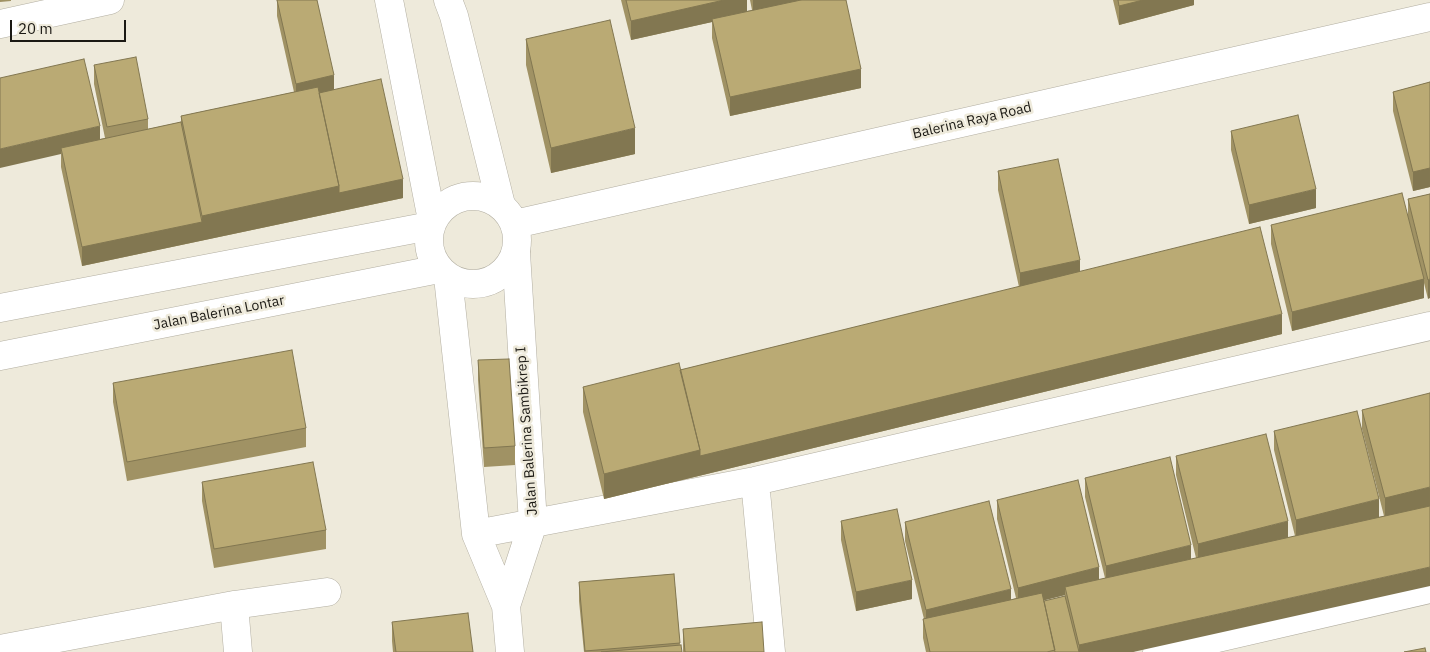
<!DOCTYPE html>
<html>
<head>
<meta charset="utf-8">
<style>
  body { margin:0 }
  #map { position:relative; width:1430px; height:652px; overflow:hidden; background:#eeeadb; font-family:"IBM Plex Sans",sans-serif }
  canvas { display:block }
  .scale { position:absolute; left:10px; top:20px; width:116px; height:22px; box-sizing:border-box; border:2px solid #1b1914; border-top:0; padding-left:6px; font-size:15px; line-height:18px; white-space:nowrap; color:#1b1914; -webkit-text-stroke:4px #eeeadb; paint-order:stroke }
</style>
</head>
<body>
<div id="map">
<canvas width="1430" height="652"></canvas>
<div class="scale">20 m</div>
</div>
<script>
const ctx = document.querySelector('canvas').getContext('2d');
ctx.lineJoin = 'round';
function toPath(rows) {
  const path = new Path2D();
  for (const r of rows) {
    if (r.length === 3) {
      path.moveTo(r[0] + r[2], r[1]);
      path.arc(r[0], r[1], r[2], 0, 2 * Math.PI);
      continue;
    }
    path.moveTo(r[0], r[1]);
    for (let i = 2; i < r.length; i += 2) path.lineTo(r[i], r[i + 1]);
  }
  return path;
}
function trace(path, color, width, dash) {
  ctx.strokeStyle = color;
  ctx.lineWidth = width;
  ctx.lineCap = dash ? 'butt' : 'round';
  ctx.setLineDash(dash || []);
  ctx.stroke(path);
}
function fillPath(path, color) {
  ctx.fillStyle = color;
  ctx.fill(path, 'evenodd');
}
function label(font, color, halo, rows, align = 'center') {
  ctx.font = font + ' "IBM Plex Sans",sans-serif';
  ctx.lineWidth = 5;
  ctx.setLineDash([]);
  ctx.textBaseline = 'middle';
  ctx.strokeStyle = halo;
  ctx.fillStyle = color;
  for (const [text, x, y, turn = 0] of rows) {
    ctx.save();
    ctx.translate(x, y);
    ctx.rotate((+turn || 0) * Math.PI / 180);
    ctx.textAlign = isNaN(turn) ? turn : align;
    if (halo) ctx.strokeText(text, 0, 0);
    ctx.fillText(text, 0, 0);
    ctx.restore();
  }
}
const minor = toPath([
  [389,0,432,220],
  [448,0,454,16,501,205],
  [0,24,110,0],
  [448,277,476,534,506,606,510,652],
  [755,481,771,652],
  [476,534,755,481,1430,326],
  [234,605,238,652],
  [506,606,533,523,516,253],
  [0,649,234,605,327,592],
  [1157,652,1430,589]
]);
const tertiary = toPath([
  [473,240,44],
  [515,224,1430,17],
  [0,308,430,226],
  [0,356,439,269]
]);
trace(minor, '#b2aea1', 29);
trace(tertiary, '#b2aea1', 29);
trace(minor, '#fff', 28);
trace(tertiary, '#fff', 28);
fillPath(toPath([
  [0,0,11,0,11,1,0,2],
  [277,0,317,0,334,90,403,198,82,266,61,167,61,154,0,78,100,139,105,138,94,84,94,65,148,119,148,129,181,122,181,116,294,92,277,16],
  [621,0,747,0,747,11,752,10,750,0,846,0,861,88,730,116,712,38,712,22,631,40],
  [1113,0,1194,0,1194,5,1119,25],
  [526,39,635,154,551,173,526,65],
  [1430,82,1430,187,1413,191,1393,111,1393,92],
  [1231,131,1316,208,1249,224,1231,150],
  [998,171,1080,272,1282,334,604,499,583,412,583,387,680,370,1019,287,998,190],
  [1430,194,1428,299,1424,283,1424,298,1292,331,1271,244,1271,225,1408,214,1408,199],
  [478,360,515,446,515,465,484,467,478,380],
  [113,383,306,428,306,447,127,481,113,402],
  [1362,410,1430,506,1133,652,926,652,923,638,923,619,924,619,905,541,905,522,1011,600,1016,598,997,519,997,500,1099,580,1105,578,1085,497,1085,478,1191,559,1196,558,1176,475,1176,456,1288,538,1295,536,1274,450,1274,431,1379,517,1384,516,1362,429],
  [1065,595,1065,596,1044,601,1044,600],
  [202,482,326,530,326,549,214,568,202,501],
  [841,521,912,599,856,611,841,540],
  [674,574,680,645,682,652,584,652,579,601,579,582],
  [392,622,473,652,393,652,392,641],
  [683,629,764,652,683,652]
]), '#a09264');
fillPath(toPath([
  [724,0,747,0,747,14,712,19,712,22,631,40,631,21],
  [753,0,807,0,753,12],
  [1143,0,1194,0,1194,5,1119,25,1119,6],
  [861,69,861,88,730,116,730,97],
  [334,75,334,94,296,103,296,84],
  [100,126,100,145,61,148,61,154,0,168,0,149],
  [635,128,635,154,551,173,551,148],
  [1430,168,1430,187,1413,191,1413,172],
  [403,179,403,198,82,266,82,247,202,222,202,216,339,186],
  [1316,189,1316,208,1249,224,1249,205],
  [1080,260,1080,279,1020,292,1020,273],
  [1424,279,1424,298,1292,331,1292,312],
  [1430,279,1430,298,1428,299,1428,280],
  [1282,314,1282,334,604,499,604,474,700,450],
  [1430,487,1430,506,1385,517,1385,498],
  [1379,499,1379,518,1296,539,1296,520],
  [1288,521,1288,540,1198,563,1198,544],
  [1191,545,1191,564,1106,585,1106,566],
  [1099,567,1099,587,1065,587,1065,595,1018,607,1018,588],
  [1430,567,1430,586,1133,652,1079,652,1079,645],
  [912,580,912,599,856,611,856,592],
  [1011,589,1011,608,926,629,926,610]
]), '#827751');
const building = toPath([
  [277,0,317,0,334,75,296,84,277,0],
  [626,0,724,0,631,21,626,0],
  [801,0,846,0,861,69,730,97,712,19,801,0],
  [1118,0,1143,0,1119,6,1118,0],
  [610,20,635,128,551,148,526,39,610,20],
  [136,57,148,119,107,127,94,65,136,57],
  [84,59,100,126,0,149,0,78,84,59],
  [381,79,403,179,339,193,339,186,319,93,381,79],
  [1430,82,1430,168,1413,172,1393,92,1430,82],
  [318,87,339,186,202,216,181,116,318,87],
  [1298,115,1316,189,1249,205,1231,131,1298,115],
  [181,122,202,222,82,247,61,148,181,122],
  [1058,159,1080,260,1020,273,998,171,1058,159],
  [1402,193,1424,279,1292,312,1271,225,1402,193],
  [1430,194,1430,279,1428,280,1408,199,1430,194],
  [1260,227,1282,314,700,456,700,450,680,370,1260,227],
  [292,350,306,428,127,462,113,383,292,350],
  [509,359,515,446,484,448,478,360,509,359],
  [679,363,700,450,604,474,583,387,679,363],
  [1430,393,1430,487,1385,498,1362,410,1430,393],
  [1357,411,1379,499,1296,520,1274,431,1357,411],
  [1266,434,1288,521,1198,544,1176,456,1266,434],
  [1170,457,1191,545,1106,566,1085,478,1170,457],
  [313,462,326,530,214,549,202,482,313,462],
  [1078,480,1099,567,1018,588,997,500,1078,480],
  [989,501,1011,589,926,610,905,522,989,501],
  [1430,506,1430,567,1079,645,1065,587,1430,506],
  [897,509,912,580,856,592,841,521,897,509],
  [674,574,680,643,585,651,579,582,674,574],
  [1042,593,1055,650,1047,652,930,652,923,619,1042,593],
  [1065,596,1079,652,1055,652,1044,601,1065,596],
  [468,613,473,652,396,652,392,622,468,613],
  [762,622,764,652,685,652,683,629,762,622],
  [681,645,682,652,601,652,681,645],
  [1425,648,1426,652,1404,652,1425,648]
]);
fillPath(building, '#baaa74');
trace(building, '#827751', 1);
label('14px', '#1b1914', '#eeeadb', [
  ["Balerina Raya Road",972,121,-13],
  ["Jalan Balerina Lontar",219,313,-11],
  ["Jalan Balerina Sambikrep I",527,431,-94]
]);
</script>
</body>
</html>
